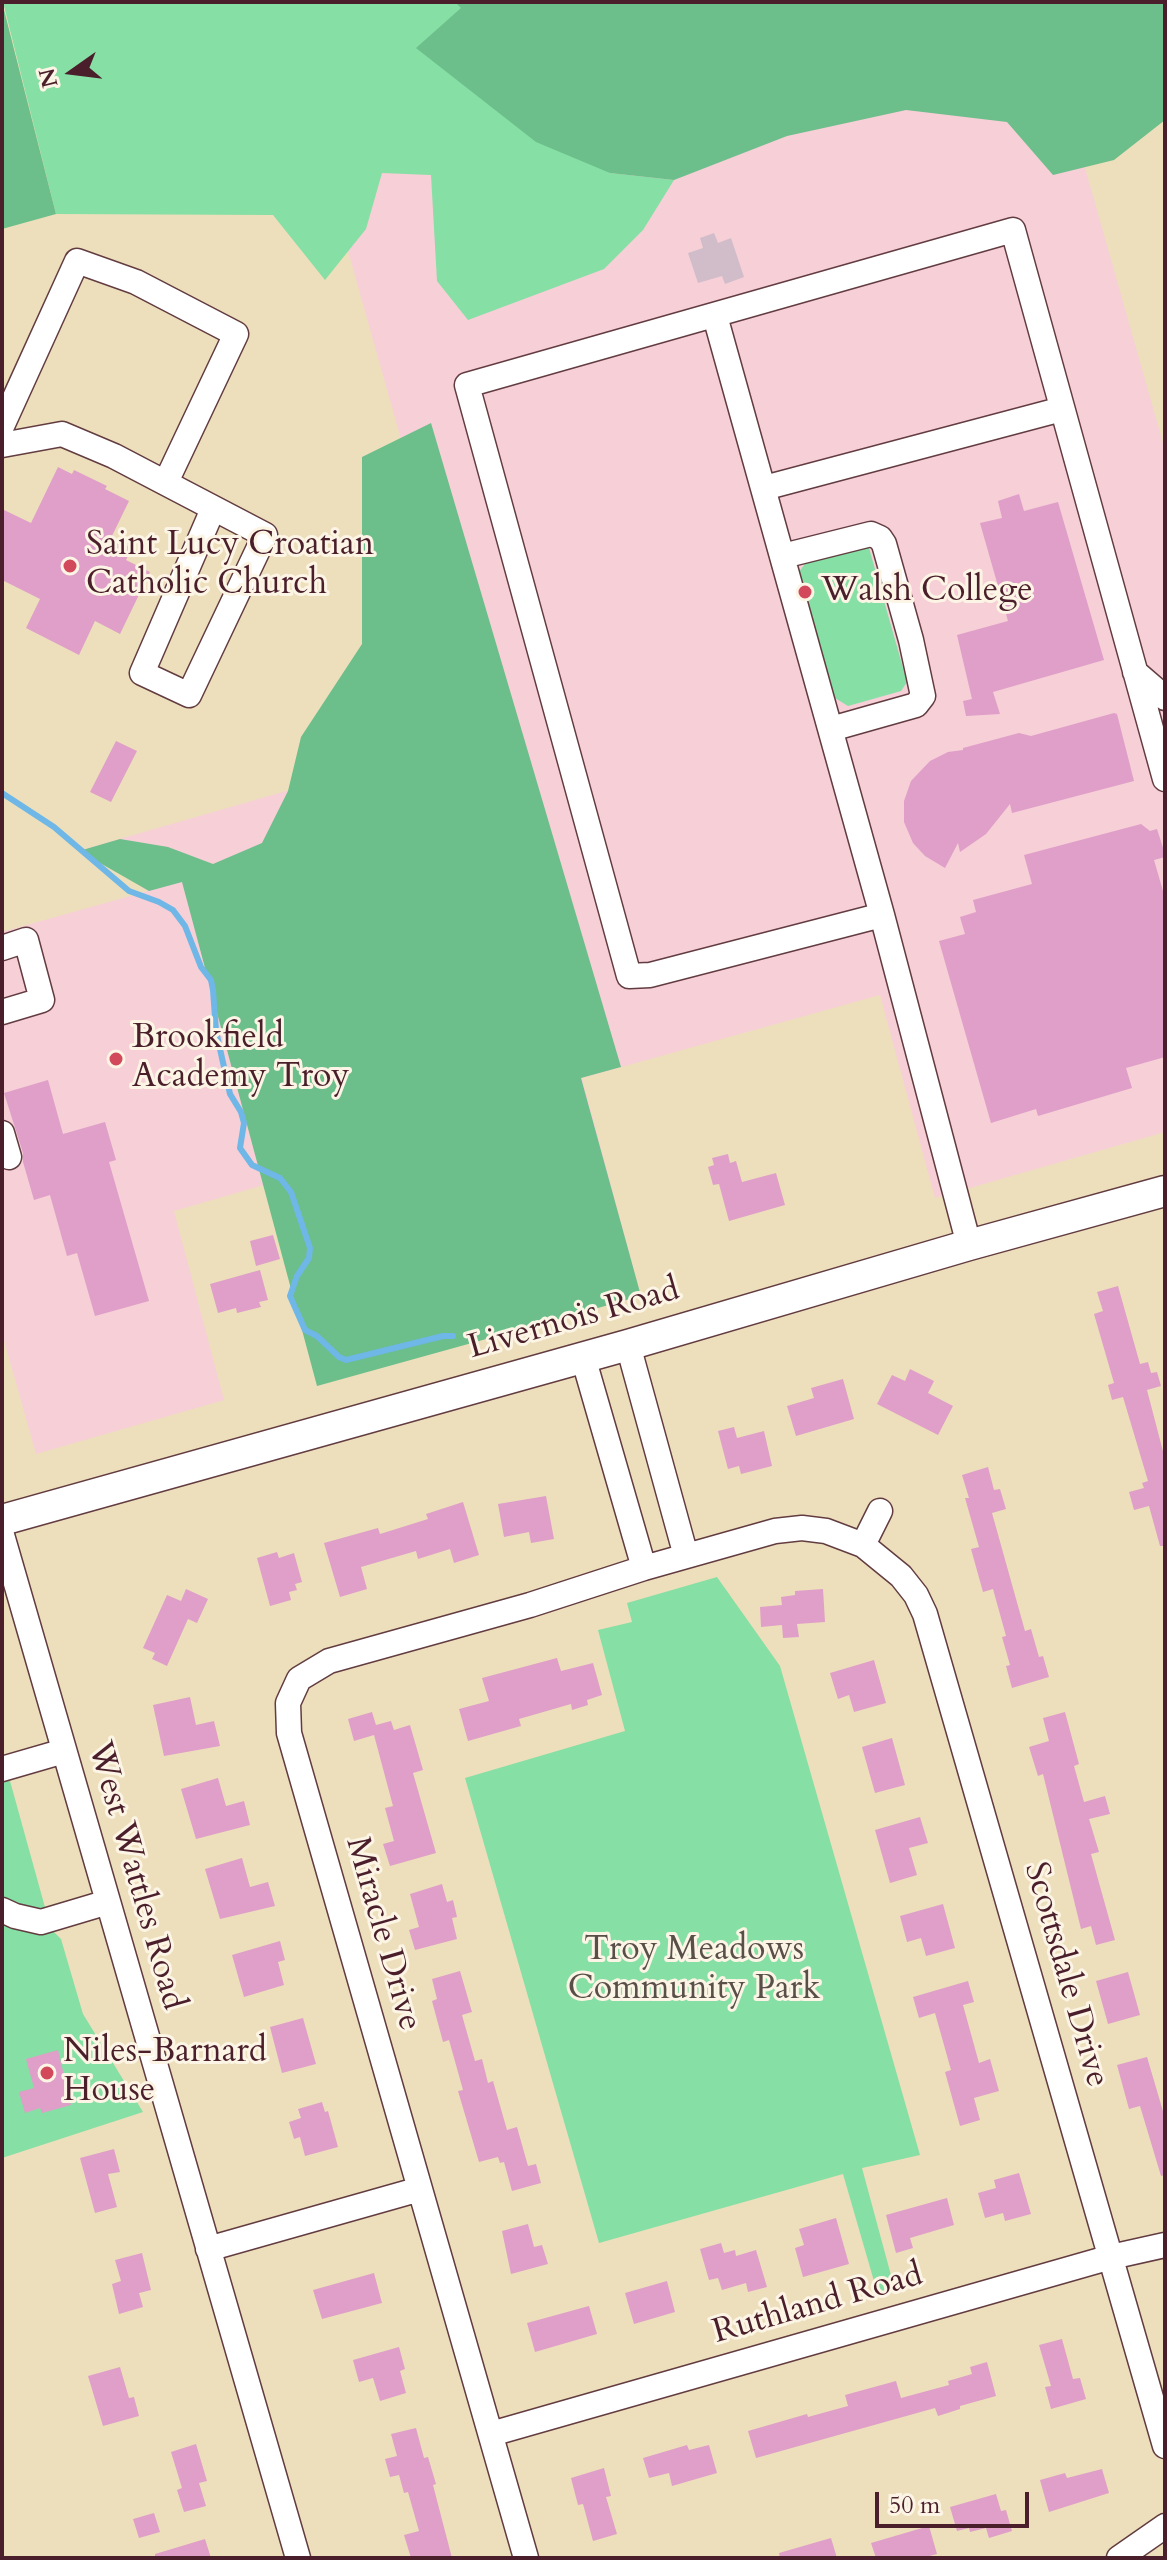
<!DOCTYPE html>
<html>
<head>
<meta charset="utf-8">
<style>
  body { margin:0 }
  #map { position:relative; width:1167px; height:2560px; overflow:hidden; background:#eddfbc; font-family:Cardo,serif }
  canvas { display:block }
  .frame { position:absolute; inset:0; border:4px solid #4a1f2b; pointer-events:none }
  .north { position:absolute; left:32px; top:32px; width:80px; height:80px; -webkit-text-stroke:6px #fcf5e5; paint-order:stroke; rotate:256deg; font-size:22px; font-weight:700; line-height:32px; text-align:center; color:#4a1f2b }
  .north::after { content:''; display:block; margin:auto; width:28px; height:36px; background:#4a1f2b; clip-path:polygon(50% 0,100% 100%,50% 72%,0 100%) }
  .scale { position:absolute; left:875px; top:2492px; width:154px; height:36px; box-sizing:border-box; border:4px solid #4a1f2b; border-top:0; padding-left:10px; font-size:24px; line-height:28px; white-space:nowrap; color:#4a1f2b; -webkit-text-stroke:6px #fcf5e5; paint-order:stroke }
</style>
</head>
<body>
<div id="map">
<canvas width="1167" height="2560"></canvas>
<div class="frame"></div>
<div class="north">N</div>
<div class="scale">50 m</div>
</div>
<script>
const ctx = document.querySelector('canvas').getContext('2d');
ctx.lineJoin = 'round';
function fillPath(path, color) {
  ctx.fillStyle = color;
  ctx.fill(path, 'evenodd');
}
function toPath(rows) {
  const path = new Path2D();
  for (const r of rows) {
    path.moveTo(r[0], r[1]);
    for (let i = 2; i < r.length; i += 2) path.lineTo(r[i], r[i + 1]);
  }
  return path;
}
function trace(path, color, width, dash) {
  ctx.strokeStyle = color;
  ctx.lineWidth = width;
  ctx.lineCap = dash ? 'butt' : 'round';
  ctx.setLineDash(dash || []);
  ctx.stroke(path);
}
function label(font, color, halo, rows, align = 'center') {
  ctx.font = font + ' Cardo,serif';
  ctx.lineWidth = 6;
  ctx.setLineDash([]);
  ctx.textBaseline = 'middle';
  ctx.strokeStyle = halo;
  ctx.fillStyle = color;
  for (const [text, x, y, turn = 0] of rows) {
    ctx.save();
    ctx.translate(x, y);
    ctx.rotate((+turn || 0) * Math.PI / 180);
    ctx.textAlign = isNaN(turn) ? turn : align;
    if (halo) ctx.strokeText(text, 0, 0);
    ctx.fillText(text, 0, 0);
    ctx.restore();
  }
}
fillPath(toPath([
  [330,2,1038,2,1165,450,1165,1132,935,1198,880,995,582,1078,641,1296,264,1185,174,1211,224,1400,36,1454,2,1333,2,932,148,891,85,849,484,734,312,123]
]), '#f6cfd7');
fillPath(toPath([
  [714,233,718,243,731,238,744,277,725,284,722,276,698,283,688,253,703,248,700,238]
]), '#d1bdc9');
fillPath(toPath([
  [3,2,455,2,462,8,417,48,610,173,674,180,643,230,604,269,468,320,437,281,431,175,382,173,366,229,325,280,273,215,56,214],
  [860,543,869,548,907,682,901,691,848,706,835,698,798,573,811,556],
  [717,1577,780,1666,920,2155,862,2168,895,2290,878,2295,843,2174,599,2243,465,1778,625,1731,598,1630,632,1622,627,1603],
  [2,1752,51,1929,61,1939,83,2014,143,2112,2,2158]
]), '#86dfa4');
fillPath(toPath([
  [2,2,56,214,2,229],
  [455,2,1165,2,1165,120,1114,160,1053,175,1007,122,906,110,787,136,674,180,610,173,536,142,416,48,461,8],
  [431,423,621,1067,581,1078,641,1296,317,1386,182,882,149,891,79,851,120,839,168,847,213,864,262,843,288,791,301,737,362,644,362,457]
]), '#6cbe8a');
trace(toPath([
  [2,793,54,827,129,891,159,902,173,910,185,926,201,967,211,980,213,990,216,1031,230,1094,241,1112,244,1123,240,1148,252,1165,280,1178,291,1192,310,1248,309,1258,297,1276,290,1296,305,1330,317,1336,339,1357,346,1360,443,1336,453,1336]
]), '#6eb7e6', 6);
fillPath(toPath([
  [58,467,72,474,74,470,107,486,105,489,129,501,111,538,132,548,126,560,150,572,120,634,95,621,79,655,26,628,40,599,2,580,2,509,31,523],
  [1019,494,1024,511,1058,502,1104,660,993,692,1000,714,966,716,963,701,972,699,957,635,1008,621,980,523,1002,518,998,501],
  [1114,713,1117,714,1134,781,1012,813,1010,804,986,834,960,852,958,843,945,868,925,856,913,843,904,822,904,801,911,781,930,761,948,752,963,750,963,748,1019,733,1031,736],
  [116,741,137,751,111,802,90,792],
  [1141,824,1150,831,1157,829,1165,854,1165,857,1154,860,1165,898,1165,1057,1126,1068,1132,1088,1038,1116,1036,1109,991,1123,939,941,965,934,960,917,976,912,973,900,1032,884,1024,855],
  [48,1080,63,1134,105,1122,116,1160,109,1162,149,1301,95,1316,77,1253,67,1256,50,1195,34,1200,23,1162,23,1153,4,1093],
  [728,1154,730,1163,736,1161,742,1182,776,1173,785,1205,729,1221,719,1184,713,1185,708,1167,714,1165,712,1158],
  [273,1235,280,1259,256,1266,250,1241],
  [260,1270,268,1300,259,1302,261,1307,237,1313,236,1308,218,1313,210,1284],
  [1118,1286,1140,1364,1148,1362,1151,1373,1157,1372,1161,1386,1147,1390,1165,1459,1165,1546,1160,1546,1149,1506,1134,1510,1129,1492,1144,1488,1142,1483,1148,1481,1123,1397,1112,1400,1108,1385,1114,1383,1094,1314,1103,1311,1097,1292],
  [910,1369,934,1381,928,1393,953,1406,938,1435,877,1404,892,1375,905,1381],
  [843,1379,854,1419,796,1436,787,1406,814,1398,811,1388],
  [734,1427,737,1438,764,1431,772,1466,741,1474,739,1466,728,1469,718,1431],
  [988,1467,994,1490,1000,1489,1006,1509,992,1513,1025,1631,1031,1629,1039,1657,1043,1656,1049,1677,1012,1688,1006,1666,1010,1665,1002,1637,1006,1636,993,1589,983,1592,971,1549,979,1547,965,1498,969,1498,962,1475],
  [546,1496,554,1539,531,1543,529,1532,504,1537,498,1504],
  [463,1502,479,1555,454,1563,450,1549,418,1559,416,1551,361,1567,367,1589,340,1597,324,1543,378,1528,380,1534,428,1519,426,1514],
  [277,1552,279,1558,294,1553,302,1582,295,1584,297,1590,289,1592,291,1600,270,1606,257,1558],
  [186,1589,208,1599,197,1623,188,1619,167,1666,152,1659,155,1653,143,1648,167,1595,181,1601],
  [823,1589,825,1622,797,1624,799,1637,783,1638,782,1625,761,1627,760,1607,782,1605,781,1597,795,1595,795,1591],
  [557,1658,561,1671,593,1663,602,1695,587,1700,588,1705,572,1710,571,1704,519,1719,521,1726,468,1741,459,1709,489,1701,482,1678],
  [874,1660,886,1703,854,1712,849,1695,838,1699,830,1673],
  [190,1697,196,1725,214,1721,220,1746,164,1756,153,1705],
  [372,1712,376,1725,391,1721,394,1730,410,1725,423,1770,413,1773,436,1853,390,1866,383,1844,394,1841,385,1808,393,1806,374,1735,354,1741,348,1719],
  [1065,1712,1079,1764,1074,1766,1084,1802,1105,1796,1110,1814,1089,1819,1099,1852,1091,1854,1115,1940,1096,1945,1091,1926,1081,1929,1043,1774,1038,1776,1029,1747,1049,1741,1043,1718],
  [892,1738,905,1785,875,1793,862,1747],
  [218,1778,226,1806,244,1801,250,1825,196,1839,181,1789],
  [920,1817,928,1843,909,1848,917,1875,890,1883,875,1830],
  [242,1858,250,1887,268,1882,275,1906,220,1919,205,1869],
  [442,1884,447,1902,453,1900,457,1917,452,1918,457,1939,415,1950,409,1930,419,1927,410,1894],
  [943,1904,955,1948,926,1956,921,1938,907,1942,900,1916],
  [280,1941,285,1960,278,1962,284,1985,244,1997,232,1955],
  [460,1971,472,2012,462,2015,475,2061,482,2059,488,2083,493,2081,507,2130,517,2127,528,2166,536,2164,541,2183,512,2191,504,2162,500,2163,498,2157,479,2162,458,2091,463,2090,449,2040,443,2042,432,2001,437,1999,432,1979],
  [1128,1972,1140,2015,1108,2024,1096,1981],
  [968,1981,974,2002,963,2005,979,2063,990,2059,999,2091,974,2098,980,2120,960,2126,945,2072,951,2070,935,2013,919,2018,913,1997],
  [303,2018,316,2064,282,2073,270,2027],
  [58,2050,71,2105,42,2113,40,2108,25,2113,19,2092,34,2088,26,2059],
  [1147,2057,1165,2118,1165,2175,1161,2176,1140,2106,1129,2109,1117,2065],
  [322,2102,325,2112,328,2111,338,2147,305,2156,300,2137,294,2139,289,2122,301,2118,298,2109],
  [114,2149,120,2172,108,2174,117,2207,95,2213,80,2158],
  [1019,2173,1031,2214,1005,2221,1003,2213,985,2218,978,2193,996,2188,994,2180],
  [947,2198,954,2225,910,2238,913,2248,896,2253,886,2215],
  [836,2218,849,2264,803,2277,795,2248,804,2245,799,2229],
  [528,2224,534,2247,542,2245,548,2264,511,2274,502,2231],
  [721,2243,724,2253,735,2250,736,2256,756,2250,767,2287,748,2292,746,2283,722,2290,718,2278,709,2280,700,2249],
  [142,2253,151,2290,139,2293,143,2307,119,2314,112,2284,121,2281,115,2260],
  [374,2273,382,2303,322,2319,313,2290],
  [667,2281,675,2312,634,2324,625,2293],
  [589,2306,597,2334,535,2352,527,2323],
  [1062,2339,1073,2379,1080,2378,1086,2399,1051,2409,1045,2387,1051,2386,1039,2345],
  [399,2347,405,2369,400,2371,406,2393,380,2401,373,2378,359,2382,353,2360],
  [987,2362,996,2396,960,2406,960,2409,938,2416,935,2408,756,2458,748,2431,807,2414,808,2417,848,2406,845,2395,896,2381,901,2398,949,2385,948,2381,972,2374,970,2367],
  [120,2367,129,2398,134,2397,139,2416,103,2426,88,2376],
  [416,2428,424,2458,428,2457,436,2484,433,2485,452,2558,411,2558,404,2535,419,2531,408,2492,404,2493,399,2475,390,2477,385,2459,397,2456,391,2434],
  [196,2444,207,2481,199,2483,206,2506,184,2512,177,2490,182,2488,171,2452],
  [687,2445,689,2450,709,2445,717,2473,672,2486,669,2473,649,2478,643,2458],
  [604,2468,611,2496,606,2497,617,2534,593,2541,583,2504,578,2505,571,2478],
  [1102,2469,1109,2493,1049,2512,1040,2480,1065,2473,1067,2478],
  [996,2494,1001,2511,1006,2510,1012,2531,989,2538,986,2528,970,2532,969,2528,957,2531,950,2507],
  [154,2513,160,2532,139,2538,133,2519],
  [929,2526,937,2554,922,2558,876,2558,871,2543],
  [831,2538,837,2558,780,2558,779,2553],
  [205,2539,211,2558,155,2558,155,2554]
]), '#df9fc8');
const minor = toPath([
  [715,316,882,915,969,1245],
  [2,426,77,261,136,282,236,334,166,482],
  [2,445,62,434,114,456,265,535,189,695,142,673,213,509],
  [764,488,1062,409],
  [783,556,871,534,880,538,884,544,911,640,923,696,916,705,831,729],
  [1135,672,1165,698],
  [882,915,650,975,629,976,467,385,1013,230,1165,779],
  [2,948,26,940,42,1000,2,1012],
  [2,1133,9,1157],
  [628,1345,686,1556],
  [583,1357,644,1568],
  [2,1535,298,2558],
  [863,1545,880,1511],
  [2,1769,64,1751],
  [2,1910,15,1916,41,1922,108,1902],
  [208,2249,420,2189],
  [491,2434,1111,2257,1165,2245],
  [526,2558,289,1733,288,1703,299,1679,329,1661,530,1605,644,1568,775,1531,802,1528,826,1531,863,1545,901,1576,916,1595,925,1614,1165,2446],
  [1119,2558,1165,2526]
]);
const major = toPath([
  [2,1520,628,1345,969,1245,1165,1191]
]);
trace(minor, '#623c41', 27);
trace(major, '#623c41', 33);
trace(minor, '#fff', 24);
trace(major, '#fff', 30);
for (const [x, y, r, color] of [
  [70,566,8,"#d1495b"],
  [805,592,8,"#d1495b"],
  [116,1059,8,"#d1495b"],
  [47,2073,8,"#d1495b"]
]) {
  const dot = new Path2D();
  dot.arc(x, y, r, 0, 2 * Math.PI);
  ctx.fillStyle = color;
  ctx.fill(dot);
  trace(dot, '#fcf5e5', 3);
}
label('34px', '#4a1f2b', '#fcf5e5', [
  ["Saint Lucy Croatian",86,546],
  ["Catholic Church",86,585],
  ["Walsh College",821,592],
  ["Brookfield",132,1039],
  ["Academy Troy",132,1078],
  ["Niles-Barnard",63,2053],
  ["House",63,2092]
], 'left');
label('34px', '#4a1f2b', '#fcf5e5', [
  ["Livernois Road",574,1320,-16],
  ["West Wattles Road",135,1876,74],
  ["Miracle Drive",382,1934,74],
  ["Scottsdale Drive",1065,1975,74],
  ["Ruthland Road",818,2305,-16]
]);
label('34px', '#594f49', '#fcf5e5', [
  ["Troy Meadows",694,1951],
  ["Community Park",694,1990]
]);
</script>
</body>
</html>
